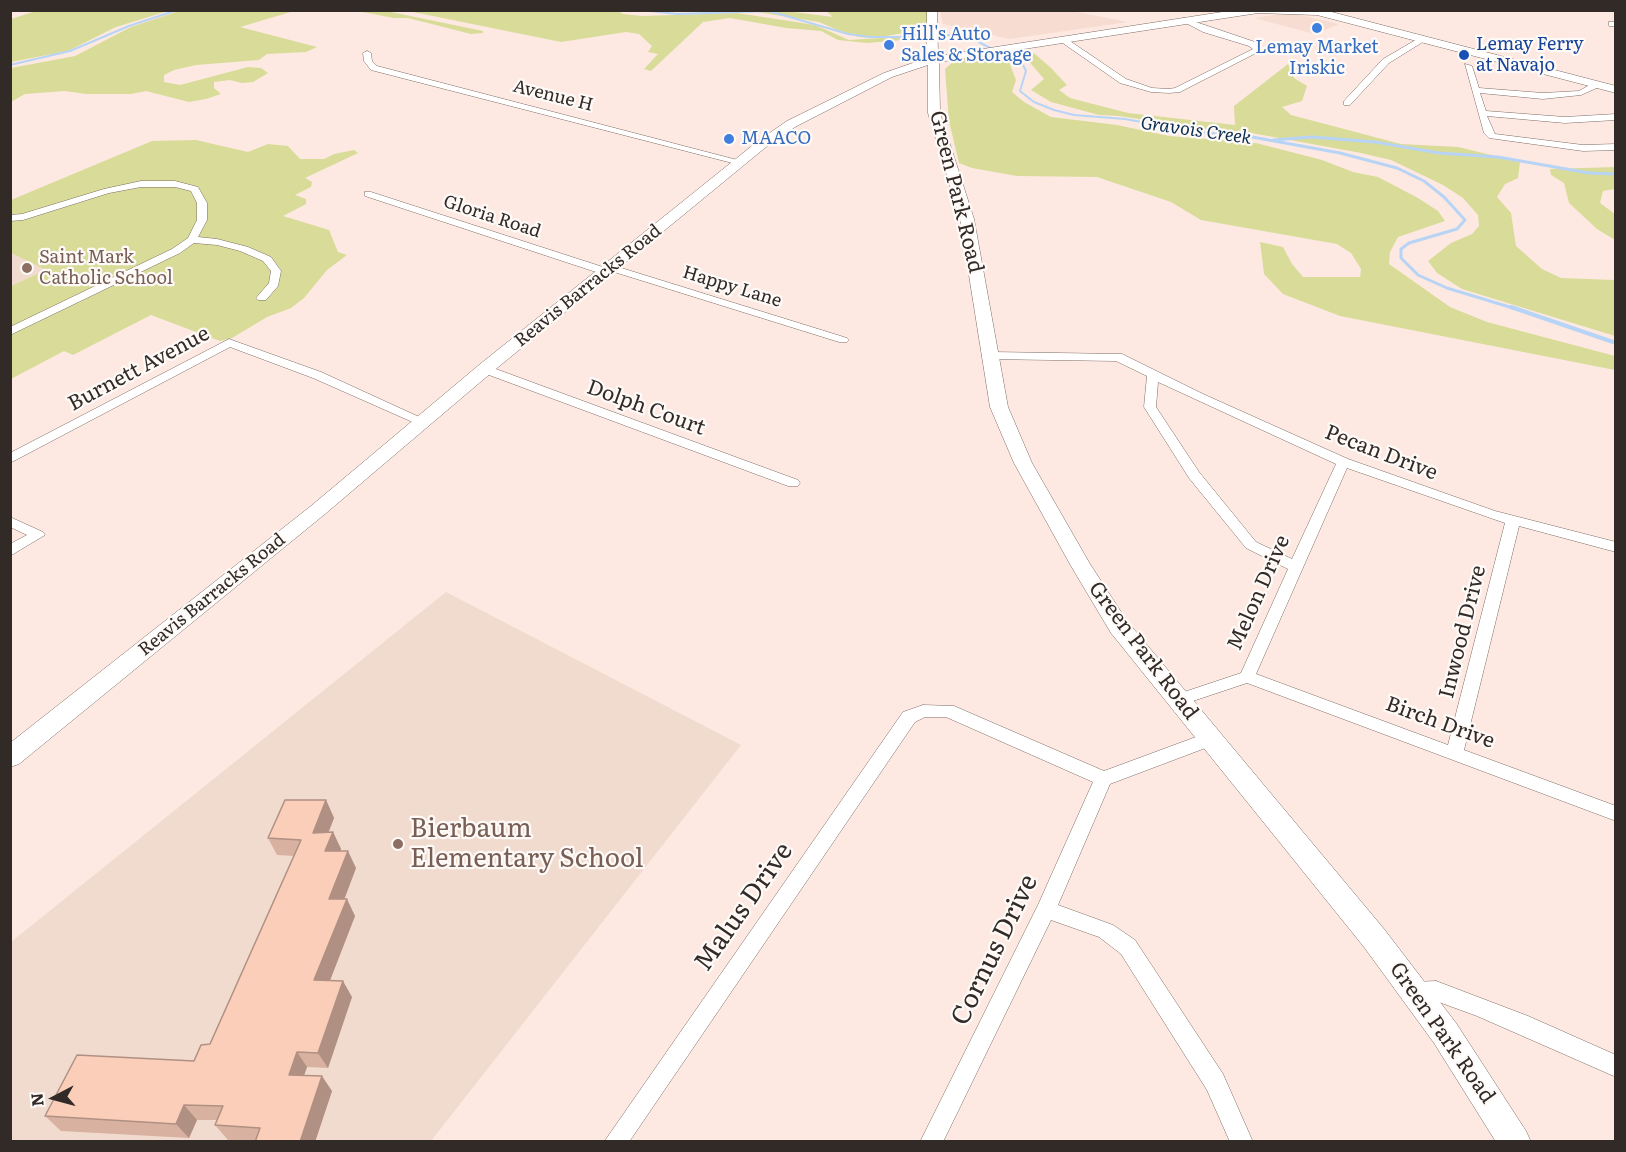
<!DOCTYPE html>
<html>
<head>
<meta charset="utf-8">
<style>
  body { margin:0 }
  #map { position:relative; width:1626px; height:1152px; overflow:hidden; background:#fde9e1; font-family:Literata,serif }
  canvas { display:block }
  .frame { position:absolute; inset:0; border:12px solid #312a27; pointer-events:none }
  .north { position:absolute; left:24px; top:1068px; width:60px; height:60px; -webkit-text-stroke:4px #fefaf8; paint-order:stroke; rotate:264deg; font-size:16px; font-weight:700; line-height:24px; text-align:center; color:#312a27 }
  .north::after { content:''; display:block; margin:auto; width:21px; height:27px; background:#312a27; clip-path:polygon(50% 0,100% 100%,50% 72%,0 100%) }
</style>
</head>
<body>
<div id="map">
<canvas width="1626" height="1152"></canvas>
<div class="frame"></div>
<div class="north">N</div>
</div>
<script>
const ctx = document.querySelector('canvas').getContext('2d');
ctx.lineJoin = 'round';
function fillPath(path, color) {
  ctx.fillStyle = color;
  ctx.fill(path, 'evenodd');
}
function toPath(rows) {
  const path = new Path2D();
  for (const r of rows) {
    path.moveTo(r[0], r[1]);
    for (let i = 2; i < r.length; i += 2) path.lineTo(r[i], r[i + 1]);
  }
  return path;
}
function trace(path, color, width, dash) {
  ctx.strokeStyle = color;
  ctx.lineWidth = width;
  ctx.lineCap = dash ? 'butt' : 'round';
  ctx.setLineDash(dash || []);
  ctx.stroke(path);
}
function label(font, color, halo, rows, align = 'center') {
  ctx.font = font + ' Literata,serif';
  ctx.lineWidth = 4.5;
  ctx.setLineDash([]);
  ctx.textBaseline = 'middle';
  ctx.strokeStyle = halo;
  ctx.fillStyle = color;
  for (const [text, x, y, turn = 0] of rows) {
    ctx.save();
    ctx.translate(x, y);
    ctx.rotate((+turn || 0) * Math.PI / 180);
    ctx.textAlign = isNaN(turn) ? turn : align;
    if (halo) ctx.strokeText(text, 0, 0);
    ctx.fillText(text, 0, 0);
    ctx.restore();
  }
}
fillPath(toPath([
  [940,11,1071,11,1128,22,1010,39,943,24],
  [1286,13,1301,15,1339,24,1315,34,1254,18]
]), '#f7dcd1');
fillPath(toPath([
  [11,253,46,270,11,286],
  [446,592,741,745,431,1141,11,1142,11,942]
]), '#f1dbcf');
fillPath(toPath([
  [39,10,168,10,168,11,116,27,68,51,11,62,11,19],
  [617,10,623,14,642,16,737,13,815,25,849,40,927,35,926,38,867,43,838,40,821,31,786,28,730,18,703,22,651,71,644,69,658,54,648,52,652,46,639,34,626,32,561,42,408,11],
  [179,11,294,11,240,27,317,47,306,52,267,54,259,60,196,65,174,70,164,75,164,82,180,85,248,67,261,68,268,73,253,82,242,83,230,80,214,82,214,88,221,94,206,99,189,102,146,91,131,94,86,94,65,91,25,94,11,102,11,68,75,56,131,27],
  [357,11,386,11,483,31,483,33,471,34,408,18,394,18],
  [751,11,786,11,833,17,826,11,928,11,928,32,915,31,875,38,859,37,842,32,819,22],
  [1024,51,1035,54,1051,68,1067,85,1059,90,1070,98,1128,113,1235,125,1234,106,1288,64,1294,78,1307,86,1302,101,1282,107,1291,115,1401,144,1458,147,1520,162,1518,178,1505,184,1497,197,1511,213,1516,246,1542,269,1561,278,1615,280,1615,336,1462,289,1437,273,1428,261,1451,243,1472,234,1479,226,1478,215,1463,198,1443,185,1391,160,1361,153,1246,132,1212,130,1119,116,1099,115,1051,102,1031,90,1044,79,1026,58,1016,52],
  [989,56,1009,62,1016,80,1012,92,1024,102,1051,117,1117,125,1169,136,1256,143,1322,160,1353,172,1378,177,1418,198,1438,211,1445,221,1398,237,1390,252,1389,264,1450,307,1487,322,1615,356,1615,370,1340,316,1283,294,1264,274,1260,242,1283,247,1292,264,1303,277,1360,277,1361,269,1351,253,1337,244,1201,220,1171,202,1097,177,1017,176,972,168,959,163,949,121,945,69,955,60],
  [196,140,248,152,268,144,288,146,300,159,324,159,334,154,354,150,358,153,305,178,312,182,311,187,295,195,306,199,306,204,283,216,329,230,338,252,347,255,327,270,304,298,291,308,267,317,232,338,220,341,151,315,73,355,64,351,11,379,11,286,46,270,11,253,11,200,152,141],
  [1615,167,1615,189,1603,191,1600,203,1615,214,1615,240,1597,229,1569,203,1564,183,1551,175,1550,169]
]), '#d8dc98');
trace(toPath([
  [640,10,677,14,769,11,848,34,869,37,906,37,925,34,967,36,1023,65,1026,71,1020,91,1034,102,1054,110,1074,115,1125,119,1191,131,1249,137],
  [10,65,70,51,129,26,177,10]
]), '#b7d4f7', 2);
trace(toPath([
  [1241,135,1340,153,1397,168,1424,181,1444,197,1465,220,1457,229,1409,243,1401,249,1401,258,1418,275,1447,288,1516,309],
  [1273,140,1312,137,1375,142,1439,153,1498,157,1589,173,1616,174]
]), '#b7d4f7', 3);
trace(toPath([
  [1511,307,1616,343]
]), '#b7d4f7', 4);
const street = toPath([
  [1184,18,1255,42,1262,50,1180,92,1169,93,1151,92,1120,83,1057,39,1064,37,1126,79,1152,88,1169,89,1175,88,1253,49,1249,46,1203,32,1184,22,1184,18],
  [1609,22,1616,22,1616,26,1609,26,1609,22],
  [1419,38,1426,40,1389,63,1350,105,1344,105,1344,101,1383,59,1419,38],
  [367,51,371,53,372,61,377,66,745,162,740,165,371,70,364,61,363,53,367,51],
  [1465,64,1472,66,1479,88,1543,93,1579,91,1593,83,1599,83,1599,87,1581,95,1543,99,1480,93,1486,111,1565,117,1616,114,1616,120,1565,123,1487,116,1495,134,1583,145,1616,144,1616,150,1583,151,1489,138,1484,133,1465,64],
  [141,181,175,181,198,187,207,203,207,220,198,237,217,239,248,247,271,257,281,271,278,286,266,300,258,300,256,298,269,283,271,271,263,261,240,251,217,245,194,243,180,253,10,335,10,327,172,249,188,238,197,220,197,203,191,191,175,187,141,187,109,193,23,220,10,221,10,215,22,214,104,189,141,181],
  [365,192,371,192,606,268,607,266,615,266,847,338,849,340,847,342,839,342,611,271,610,274,602,274,365,196,365,192],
  [229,339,321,372,428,421,427,424,417,424,313,378,230,347,10,463,10,453,229,339],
  [991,352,1122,354,1203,394,1348,459,1495,511,1616,542,1616,552,1519,526,1464,750,1616,806,1616,821,1247,683,1178,706,1172,704,1170,700,1172,696,1241,673,1288,569,1246,548,1189,478,1144,407,1147,376,1116,361,987,359,987,353,991,352],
  [1158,382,1336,464,1292,559,1256,542,1199,472,1156,407,1158,382],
  [1347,468,1505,523,1448,745,1256,674,1347,468],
  [485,365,798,480,800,483,798,486,788,486,481,372,479,369,485,365],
  [10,517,43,532,45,535,10,556,10,544,27,535,10,527,10,517],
  [923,705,954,706,1104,771,1204,734,1210,732,1216,734,1219,739,1216,744,1110,784,1058,905,1113,925,1135,940,1223,1074,1253,1142,1230,1142,1207,1090,1121,954,1099,937,1051,920,943,1142,920,1142,1038,905,1093,782,946,717,925,717,915,722,629,1142,604,1142,903,712,923,705],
  [1436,981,1528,1016,1616,1055,1616,1077,1477,1016,1436,1001,1415,1002,1408,999,1405,992,1408,985,1415,982,1436,981]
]);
const secondary = toPath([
  [927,10,937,10,938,56,1235,10,1324,10,1616,86,1616,93,1317,15,1258,13,939,62,940,113,974,219,1008,407,1032,463,1090,564,1127,621,1384,929,1456,1023,1526,1131,1531,1142,1496,1142,1434,1043,1364,947,1111,633,1071,566,1014,463,990,407,960,219,928,113,928,65,892,77,795,127,766,147,491,373,325,514,19,764,10,767,10,743,311,506,479,365,758,141,787,121,884,73,927,58,927,10]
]);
trace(street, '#7e6d65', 1);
trace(secondary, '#7e6d65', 1);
fillPath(street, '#fff');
fillPath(secondary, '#fff');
fillPath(toPath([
  [326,800,334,818,329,832,333,832,341,849,340,851,356,868,344,899,355,916,330,980,352,997,328,1068,307,1067,304,1075,332,1091,315,1142,253,1142,228,1140,215,1125,217,1120,197,1120,189,1138,61,1131,45,1116,194,1061,210,1044,294,856,277,855,268,838]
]), '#d8b1a0');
fillPath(toPath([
  [326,800,334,818,321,850,313,833],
  [333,832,341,849,334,868,325,851],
  [348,851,356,868,338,916,329,899],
  [347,899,355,916,324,996,314,980],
  [343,981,352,997,328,1068,318,1053],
  [297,1052,307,1067,299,1090,289,1075],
  [322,1076,332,1091,315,1142,300,1142],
  [184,1105,197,1120,189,1138,176,1124]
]), '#b09082');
const building = toPath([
  [285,800,326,800,313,833,333,832,325,851,348,851,329,899,347,899,314,980,343,981,318,1053,297,1052,289,1075,322,1076,300,1142,255,1142,260,1128,215,1125,223,1106,184,1105,176,1124,45,1116,77,1055,194,1061,201,1045,210,1044,301,840,268,838,285,800]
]);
fillPath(building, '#fbceba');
trace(building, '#b09082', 1.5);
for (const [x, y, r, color] of [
  [1317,28,6,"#3f7fe0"],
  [889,45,6,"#3f7fe0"],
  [1464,55,6,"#1a4fb4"],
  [729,139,6,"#3f7fe0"],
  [27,268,6,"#8d6e63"],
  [398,844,6,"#8d6e63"]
]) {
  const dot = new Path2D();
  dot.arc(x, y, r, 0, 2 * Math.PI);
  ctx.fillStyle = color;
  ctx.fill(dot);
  trace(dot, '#fefaf8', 2);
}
label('18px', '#366cbe', '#fefaf8', [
  ["Hill's Auto",901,35],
  ["Sales & Storage",901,56],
  ["Lemay Market",1317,48,"center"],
  ["Iriskic",1317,69,"center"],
  ["MAACO",741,139]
], 'left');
label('18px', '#164399', '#fefaf8', [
  ["Lemay Ferry",1476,45],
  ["at Navajo",1476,66]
], 'left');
label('18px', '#312a27', '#fefaf8', [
  ["Avenue H",553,96,14],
  ["Gloria Road",492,217,18],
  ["Reavis Barracks Road",588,286,-39],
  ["Happy Lane",732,287,17],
  ["Reavis Barracks Road",212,595,-39]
]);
label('italic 18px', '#0c2e52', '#fefaf8', [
  ["Gravois Creek",1196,131,8]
]);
label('18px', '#785e54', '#fefaf8', [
  ["Saint Mark",39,258],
  ["Catholic School",39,279]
], 'left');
label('21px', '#312a27', '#fefaf8', [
  ["Green Park Road",956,192,76],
  ["Burnett Avenue",139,369,-28],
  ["Dolph Court",646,408,20],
  ["Pecan Drive",1381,453,21],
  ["Melon Drive",1259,593,-66],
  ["Inwood Drive",1463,632,-76],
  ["Green Park Road",1143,651,53],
  ["Birch Drive",1440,723,20],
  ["Green Park Road",1442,1033,55]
]);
label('26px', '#785e54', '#fefaf8', [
  ["Bierbaum",410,829],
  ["Elementary School",410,859]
], 'left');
label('26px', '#312a27', '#fefaf8', [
  ["Malus Drive",744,907,-55],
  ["Cornus Drive",995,950,-64]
]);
</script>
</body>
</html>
